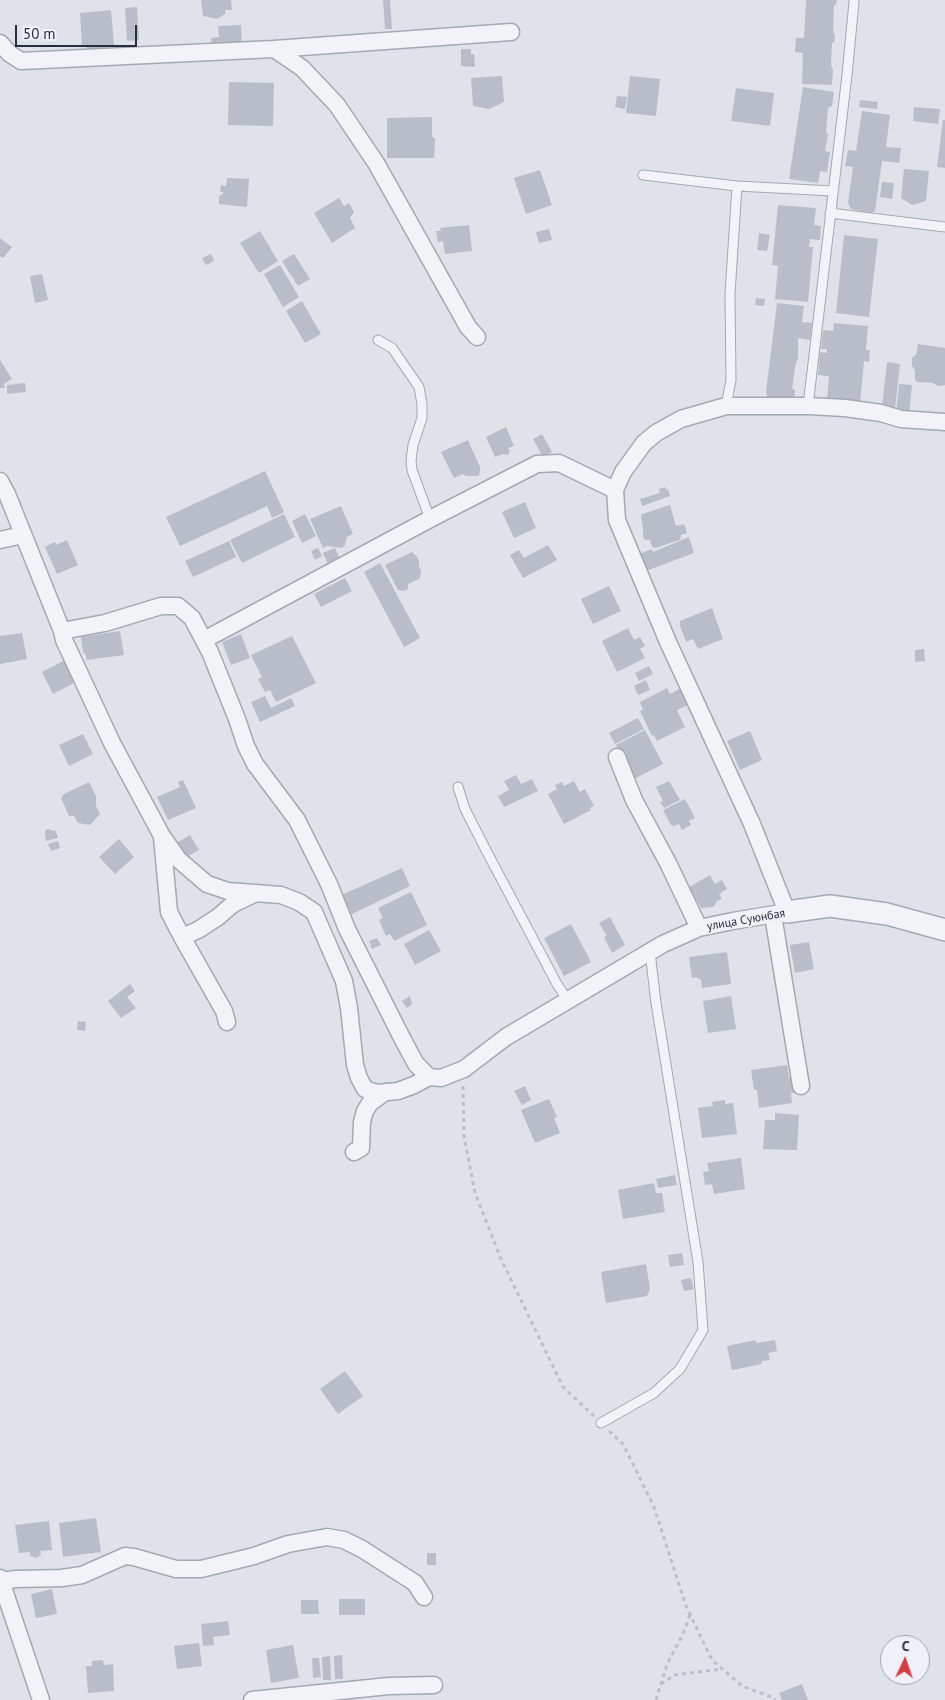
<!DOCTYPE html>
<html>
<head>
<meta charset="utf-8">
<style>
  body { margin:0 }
  #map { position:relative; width:945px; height:1700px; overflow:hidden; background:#dfe2e9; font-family:"PT Sans",sans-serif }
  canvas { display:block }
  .north { position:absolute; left:880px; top:1635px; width:50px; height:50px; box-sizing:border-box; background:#eff1f6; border:1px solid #9fa3ae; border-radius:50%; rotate:3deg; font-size:14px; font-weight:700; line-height:20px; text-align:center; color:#282e41 }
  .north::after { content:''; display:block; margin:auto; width:18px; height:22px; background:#d24045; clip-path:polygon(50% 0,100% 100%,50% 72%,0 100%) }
  .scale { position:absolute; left:15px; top:25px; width:122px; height:22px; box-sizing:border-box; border:2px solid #282e41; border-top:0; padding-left:6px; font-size:15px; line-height:18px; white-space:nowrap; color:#282e41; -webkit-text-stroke:4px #eff1f6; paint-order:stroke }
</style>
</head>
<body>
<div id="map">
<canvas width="945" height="1700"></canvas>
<div class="north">С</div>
<div class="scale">50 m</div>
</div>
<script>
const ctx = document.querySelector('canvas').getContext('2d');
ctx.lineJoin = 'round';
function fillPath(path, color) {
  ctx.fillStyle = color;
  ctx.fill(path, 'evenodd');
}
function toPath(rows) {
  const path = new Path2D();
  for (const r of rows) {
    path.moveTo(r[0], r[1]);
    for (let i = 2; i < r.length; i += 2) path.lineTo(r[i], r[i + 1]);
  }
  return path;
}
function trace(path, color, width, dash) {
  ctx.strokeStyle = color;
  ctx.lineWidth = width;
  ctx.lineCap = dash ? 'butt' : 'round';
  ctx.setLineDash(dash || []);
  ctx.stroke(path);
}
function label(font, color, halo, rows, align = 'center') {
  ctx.font = font + ' "PT Sans",sans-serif';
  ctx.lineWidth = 4;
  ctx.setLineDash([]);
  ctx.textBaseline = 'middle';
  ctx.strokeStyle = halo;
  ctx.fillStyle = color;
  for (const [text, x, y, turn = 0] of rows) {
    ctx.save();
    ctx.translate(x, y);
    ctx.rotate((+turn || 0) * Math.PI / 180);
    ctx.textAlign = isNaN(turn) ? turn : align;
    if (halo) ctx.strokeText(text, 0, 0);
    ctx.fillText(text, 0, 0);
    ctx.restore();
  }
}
fillPath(toPath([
  [201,0,231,0,232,10,225,10,225,14,217,19,203,16],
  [383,0,390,0,392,29,385,29],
  [806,0,837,0,836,5,834,5,833,31,835,36,834,43,832,42,831,65,833,70,832,85,802,84,803,53,795,52,796,38,804,38],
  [137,7,139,40,127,41,125,8],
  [111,10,114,45,96,51,82,46,80,13],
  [241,25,242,47,212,48,211,38,219,37,218,26],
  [461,49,471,49,471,54,474,54,475,67,461,66],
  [502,76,504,102,489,109,473,106,471,78],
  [630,76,660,79,656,116,626,113],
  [229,82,274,83,273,126,228,125],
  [803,87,834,92,832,106,828,108,826,132,828,135,825,151,830,152,827,172,820,171,818,183,789,179],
  [736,88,774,93,770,126,731,121],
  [617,96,627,97,625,109,615,107],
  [860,100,878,102,877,109,859,107],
  [914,107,940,109,938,124,913,121],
  [862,111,890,115,886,147,901,148,899,163,882,161,875,211,871,213,851,209,848,203,853,167,845,166,848,150,856,151],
  [432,117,432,136,435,139,434,158,387,158,387,118],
  [943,120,945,120,945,168,937,167],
  [904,169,929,171,926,201,912,205,901,198],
  [540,170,552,205,526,214,514,178],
  [227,178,249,179,247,207,219,204,219,196,223,194,223,192,220,192,221,185,226,186],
  [882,182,894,183,892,199,880,197],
  [339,198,344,206,349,203,354,212,350,218,355,228,332,243,314,213],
  [778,205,816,208,814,225,821,226,820,240,810,239,809,247,813,247,808,302,775,299,778,266,772,265],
  [469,225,472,251,445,254,443,241,438,242,436,231,441,231,440,228],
  [549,229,552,240,539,243,536,232],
  [260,231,278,261,259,273,240,243],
  [759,233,770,235,767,251,757,250],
  [844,235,878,239,869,317,836,313],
  [0,238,12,247,3,258,0,256],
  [211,254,214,261,206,265,202,258],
  [294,254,310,279,298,286,282,261],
  [280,265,299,297,283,307,264,274],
  [42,274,48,300,35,303,30,276],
  [756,298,765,299,764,306,755,305],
  [302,301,321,334,305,343,286,311],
  [777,303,804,306,802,322,812,323,810,340,798,338,798,359,796,362,792,388,795,390,794,402,768,399,766,392],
  [834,323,868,326,866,350,870,350,869,362,864,361,860,404,827,401,829,376,818,375,820,352,827,353,827,349,821,349,823,330,833,331],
  [918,344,945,348,945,385,938,386,933,383,917,382,915,379,915,370,912,366,912,358,916,355],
  [0,360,12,379,4,384,5,388,0,388],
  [887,362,900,364,895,409,882,407],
  [25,383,26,392,7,394,7,385],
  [899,384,912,385,909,415,896,414],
  [506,427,514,446,508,448,510,451,508,455,503,454,495,457,486,437],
  [542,434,552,452,543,457,533,439],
  [468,440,480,467,480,471,479,475,476,476,466,476,463,474,454,478,441,452],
  [265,471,284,512,272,518,267,506,180,546,166,517],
  [665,487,666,490,668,489,670,496,642,506,640,499,660,493,659,489],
  [525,502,536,528,514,538,502,512],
  [670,505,676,526,684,524,687,533,681,535,680,540,655,548,652,547,650,540,645,540,643,537,643,528,641,518,642,514],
  [341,506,353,534,347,537,345,545,342,548,327,546,323,548,310,519],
  [284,514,295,537,242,563,230,540],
  [305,514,316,536,302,543,292,521],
  [689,537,694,553,643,572,636,555,652,549,653,552],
  [67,540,78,565,57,574,45,547,55,542,56,545],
  [229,541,236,557,193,577,185,561],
  [548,545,557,560,523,578,510,555,519,550,524,558],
  [318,548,322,556,315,560,311,551],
  [335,548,341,561,329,566,323,553],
  [412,552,417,557,419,561,419,566,421,571,420,577,419,579,408,584,408,589,404,591,398,590,385,565],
  [380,563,420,638,404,647,364,572],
  [345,578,352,591,321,607,314,594],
  [609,586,621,611,593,624,581,599],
  [712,608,723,639,698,649,693,639,686,642,680,626,680,621],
  [628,628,634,640,640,637,645,646,640,649,645,658,617,672,602,641],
  [120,631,124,655,87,660,85,653,83,653,81,637],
  [22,633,27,659,0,664,0,636],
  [241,634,250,658,231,665,222,642],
  [292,636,316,683,276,702,270,690,265,692,258,679,262,677,251,655],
  [924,649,925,661,915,662,915,650],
  [65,660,76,682,53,694,42,672],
  [649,666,653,674,639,681,635,673],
  [646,680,650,690,638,695,634,686],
  [667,688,670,694,680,689,688,705,677,710,685,727,657,741,654,735,652,736,640,711,643,710,640,702],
  [265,696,271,708,291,698,295,706,260,722,251,702],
  [638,718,644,729,615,744,609,733],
  [645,730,663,764,634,779,616,745],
  [750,731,762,760,740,770,727,741],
  [83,734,93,754,69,766,59,745],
  [516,775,521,784,532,779,538,791,504,807,498,796,509,790,504,781],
  [183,780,196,808,168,820,157,797,180,787,178,782],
  [574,781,580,792,585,789,594,806,590,808,591,810,564,824,548,794,557,789,555,785,562,782,564,786],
  [669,781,680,800,664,808,660,802,663,801,656,787],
  [89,782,96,796,96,806,100,814,90,825,78,823,74,816,69,816,61,798,63,797,62,795],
  [685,799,695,818,689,821,691,825,682,830,679,824,674,826,671,825,663,810],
  [50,829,51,831,55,830,58,838,46,841,45,832,46,832,45,830],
  [190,835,199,850,185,858,176,843],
  [119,839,134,857,115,874,99,857],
  [58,841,60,848,51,851,48,844],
  [402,868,410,886,346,917,337,897],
  [710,875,715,884,722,880,727,889,719,894,722,899,717,901,715,905,713,907,701,908,689,887],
  [411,892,427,925,394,941,390,934,386,936,379,920,383,918,378,908],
  [610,917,625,945,612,953,604,937,607,936,599,923],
  [571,924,591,962,564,976,544,938],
  [429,930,441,951,415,965,404,944],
  [377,938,381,945,372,949,369,941],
  [809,942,814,969,795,973,790,945],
  [727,952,731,984,702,988,701,980,696,977,692,978,689,957],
  [130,984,135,991,127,997,136,1008,121,1018,108,1001],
  [410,996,412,1004,407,1008,402,1001],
  [731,996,736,1029,708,1033,703,1001],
  [78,1021,86,1022,85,1031,77,1030],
  [787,1065,789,1078,792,1077,794,1093,791,1093,792,1103,759,1108,757,1090,754,1090,751,1070],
  [525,1086,531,1100,522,1105,514,1091],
  [549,1099,557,1117,554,1118,560,1133,535,1143,521,1110],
  [725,1100,725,1104,733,1103,737,1134,702,1138,698,1108,713,1106,712,1102],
  [775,1113,799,1115,797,1150,763,1149,765,1120,775,1120],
  [741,1158,745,1189,714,1194,712,1184,705,1185,703,1172,709,1171,707,1163],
  [675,1175,677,1185,658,1188,656,1179],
  [654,1183,656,1193,662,1193,665,1212,623,1219,618,1190],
  [682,1253,684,1265,670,1267,668,1255],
  [646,1264,650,1289,647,1296,606,1303,601,1272],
  [691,1278,694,1289,684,1291,681,1280],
  [756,1340,756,1343,775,1340,777,1351,768,1353,770,1360,761,1361,762,1364,732,1370,727,1346],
  [345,1371,363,1396,338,1414,320,1389],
  [96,1518,101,1552,63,1557,59,1523],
  [49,1521,52,1550,40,1551,41,1555,36,1558,30,1556,30,1552,19,1553,15,1525],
  [427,1553,436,1553,436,1565,427,1565],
  [52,1589,57,1614,36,1618,31,1594],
  [339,1599,365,1599,365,1615,339,1615],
  [301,1600,318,1600,319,1614,301,1614],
  [228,1621,230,1635,213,1637,214,1645,203,1646,201,1624],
  [199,1643,202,1666,177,1669,174,1646],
  [293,1645,299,1678,271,1683,266,1650],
  [342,1655,343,1679,335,1679,334,1656],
  [330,1656,331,1680,323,1680,322,1657],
  [312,1658,319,1658,321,1677,313,1678],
  [103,1660,104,1665,113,1664,114,1691,88,1693,86,1666,92,1666,92,1661],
  [802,1684,808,1700,782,1700,779,1693]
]), '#b9bdc9');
const service = toPath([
  [643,175,737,186],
  [830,213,945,227],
  [378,340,392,348,419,387,422,404,422,418,413,445,411,461,412,470,430,519],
  [726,406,731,380,730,294,737,186,833,191],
  [808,406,847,75,854,2],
  [458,787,465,809,488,854,557,984,568,1001],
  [601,1423,654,1393,680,1369,703,1330,698,1262,656,1003,650,952]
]);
const minor = toPath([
  [0,43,10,54,21,61,274,49,511,32],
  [274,49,302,68,337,105,376,163,468,327,477,337],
  [0,481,7,494,62,631,105,623,161,606,178,606,192,618,210,652,237,719,246,746,255,764,297,820,329,884,347,929,402,1038,416,1064,429,1077],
  [0,540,23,535],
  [62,631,64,640,112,743,162,836,179,860,207,884,228,891,281,895,299,902,314,912,344,981,349,1008,355,1065,359,1078,365,1089,377,1093,398,1091,414,1085,429,1077,441,1078,464,1069,506,1037,663,944,699,928,733,921,787,912,752,824,668,642,617,520,615,490,623,472,644,443,656,433,681,419,726,406,808,406,845,408,881,413,901,419,945,422],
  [204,640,430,519,537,464,559,463,615,490],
  [617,757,634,800,668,863,699,928],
  [162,837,169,912,182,937,224,1011,227,1022],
  [773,915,801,1086],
  [182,937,198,930,218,917,233,904,254,894],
  [354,1152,361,1148,362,1122,365,1111,370,1103,385,1092],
  [0,1578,41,1700],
  [1,1581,16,1579,62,1578,82,1575,125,1556,134,1557,176,1569,201,1569,254,1556,288,1544,327,1537,344,1540,362,1549,415,1583,424,1597],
  [252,1700,389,1686,434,1685]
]);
const tertiary = toPath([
  [787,912,830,906,887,914,945,930]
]);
trace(service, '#a4a8b3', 11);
trace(minor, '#a4a8b3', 19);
trace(tertiary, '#a4a8b3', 24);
trace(toPath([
  [463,1086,464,1136,475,1193,501,1259,563,1387,594,1416],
  [609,1431,623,1444,654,1507,686,1606,712,1660,742,1686,774,1698,775,1700],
  [661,1684,674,1675,722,1669],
  [656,1700,667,1664,683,1634,690,1615]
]), '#bdc0c8', 3, [4, 4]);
trace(service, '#f2f3f7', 9);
trace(minor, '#f2f3f7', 16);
trace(tertiary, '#f2f3f7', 21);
label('12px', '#282e41', '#eff1f6', [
  ["улица Суюнбая",746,920,-10]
]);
</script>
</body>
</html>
